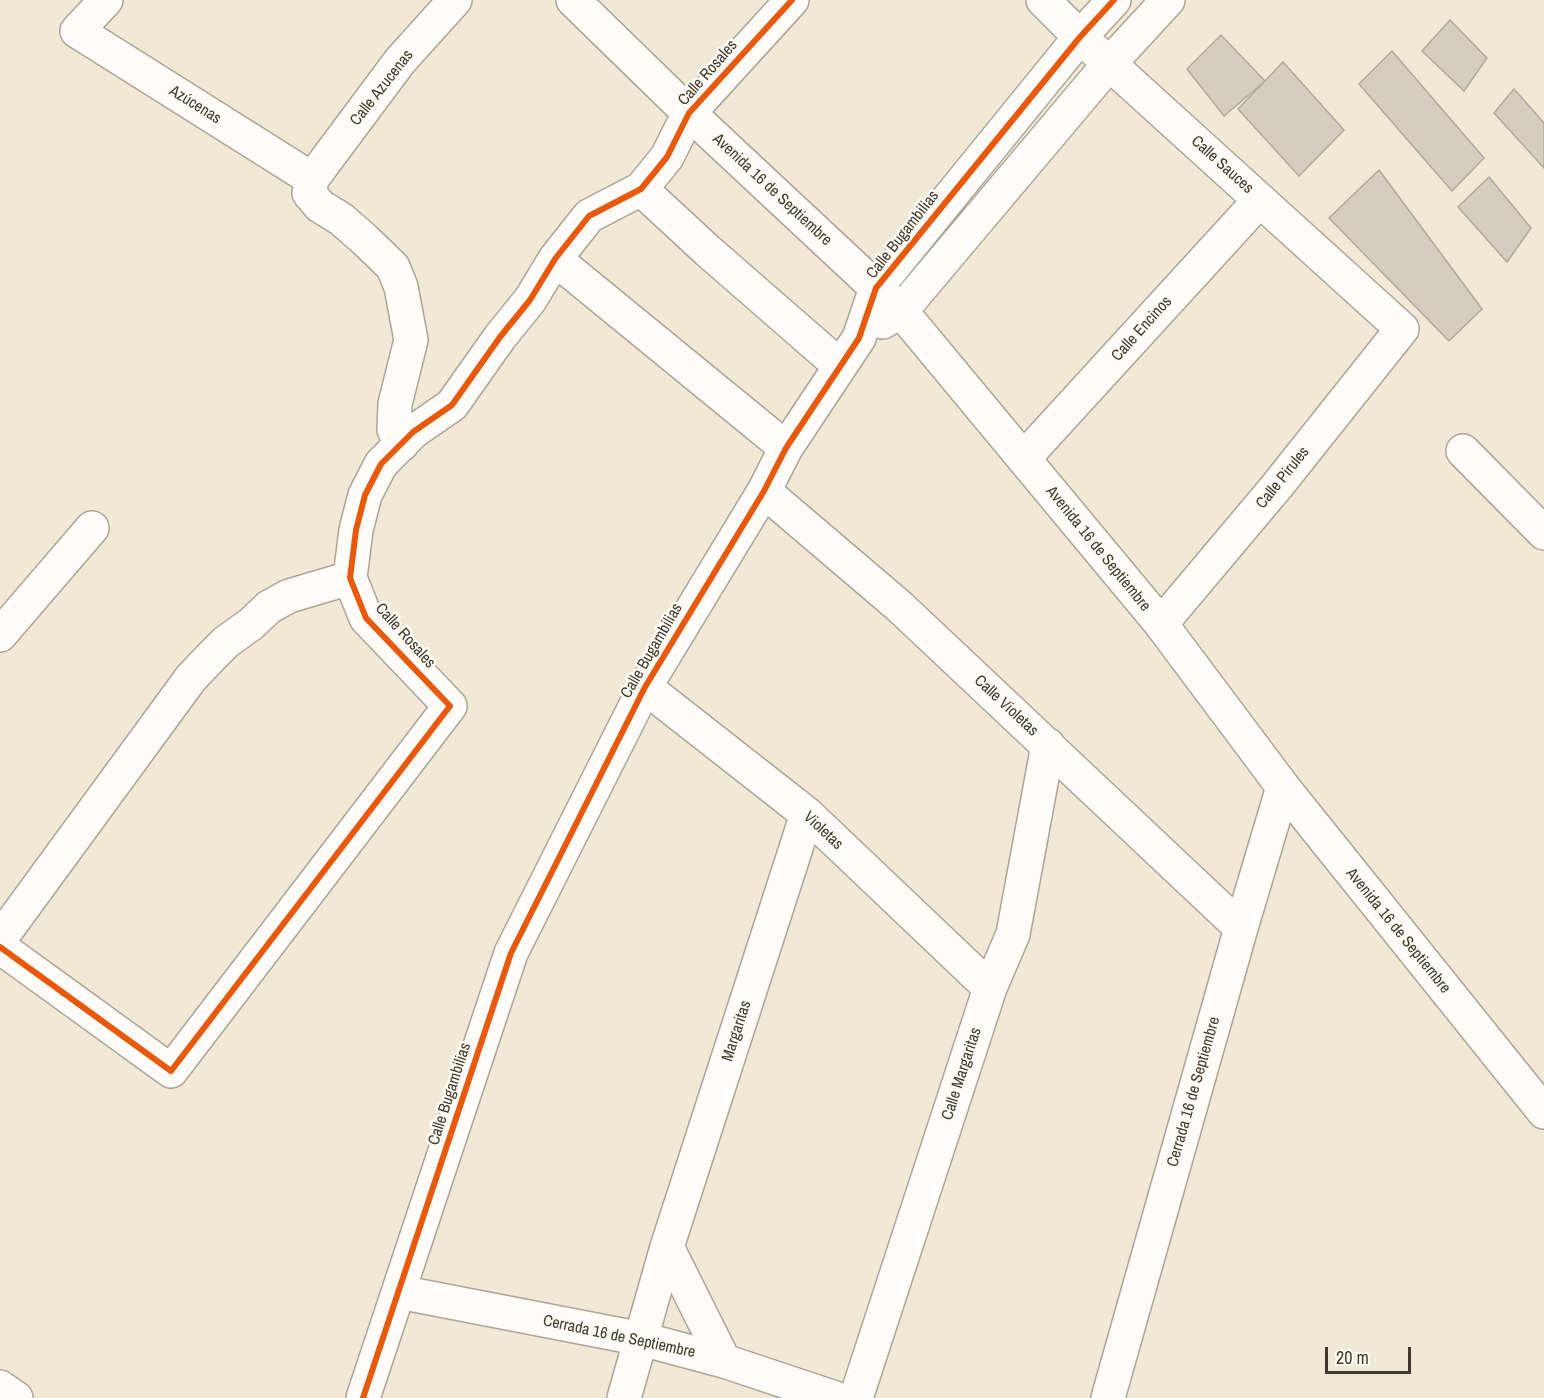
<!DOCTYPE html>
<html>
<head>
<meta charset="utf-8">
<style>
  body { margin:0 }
  #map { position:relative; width:1544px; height:1398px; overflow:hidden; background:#f1e8d6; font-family:"Archivo Narrow",sans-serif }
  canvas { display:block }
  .scale { position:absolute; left:1325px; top:1347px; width:86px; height:27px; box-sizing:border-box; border:3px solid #423b2d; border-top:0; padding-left:8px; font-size:18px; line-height:21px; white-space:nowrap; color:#423b2d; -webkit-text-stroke:4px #fefaf4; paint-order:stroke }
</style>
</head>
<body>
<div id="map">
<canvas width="1544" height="1398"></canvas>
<div class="scale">20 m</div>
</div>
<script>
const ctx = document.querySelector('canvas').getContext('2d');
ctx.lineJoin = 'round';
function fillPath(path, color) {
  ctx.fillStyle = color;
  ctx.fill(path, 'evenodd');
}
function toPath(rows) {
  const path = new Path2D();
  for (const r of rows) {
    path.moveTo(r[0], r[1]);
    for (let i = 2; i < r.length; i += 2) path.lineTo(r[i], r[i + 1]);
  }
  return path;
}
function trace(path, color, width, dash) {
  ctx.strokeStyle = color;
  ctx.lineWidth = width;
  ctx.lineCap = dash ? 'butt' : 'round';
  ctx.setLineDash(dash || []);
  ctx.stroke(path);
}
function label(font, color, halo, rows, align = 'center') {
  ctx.font = font + ' "Archivo Narrow",sans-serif';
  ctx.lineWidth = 5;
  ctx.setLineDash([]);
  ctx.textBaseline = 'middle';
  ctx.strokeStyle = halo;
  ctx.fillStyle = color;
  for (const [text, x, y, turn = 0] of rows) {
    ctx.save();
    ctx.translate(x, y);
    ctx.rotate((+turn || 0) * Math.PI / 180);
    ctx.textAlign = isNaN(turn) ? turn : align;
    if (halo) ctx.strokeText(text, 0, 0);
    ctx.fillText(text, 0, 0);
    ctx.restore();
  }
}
const building = toPath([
  [1450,20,1487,58,1464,91,1422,51,1450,20],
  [1221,35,1265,81,1224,116,1187,69,1221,35],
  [1392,51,1484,158,1452,191,1359,84,1392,51],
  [1283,62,1344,130,1299,176,1238,109,1283,62],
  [1514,89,1544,123,1544,168,1494,113,1514,89],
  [1379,170,1482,309,1449,341,1329,218,1379,170],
  [1489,177,1531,228,1507,262,1458,207,1489,177]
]);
fillPath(building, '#d5cdbf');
trace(building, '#b1a99b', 1.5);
const minor = toPath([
  [106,0,77,31,312,179],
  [573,0,689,113,901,311,1161,624,1283,787,1544,1112],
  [1043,0,1080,37,1402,329,1277,486,1161,624],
  [641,189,708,251,840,366],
  [555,259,786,448],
  [883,322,901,311,1109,64,1168,0],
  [402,444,394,430,395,404,411,340,401,287,393,267,364,239,341,219,320,206,309,193,312,179,400,61,455,0],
  [1463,451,1544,533],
  [1024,458,1260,200],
  [764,491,899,606,1241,928],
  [0,635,92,528],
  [645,687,807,814,990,988],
  [0,939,191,678,212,656,226,642,251,624,269,607,289,596,350,578],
  [0,947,171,1071,450,706,366,618,350,578,356,530,365,495,381,464,413,432,452,405,500,337,530,300,555,259,589,216,641,189,667,157,689,113,792,0],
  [667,1247,724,1361],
  [399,1292,642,1339,724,1361,835,1398],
  [0,1387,16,1398],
  [363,1398,511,953,645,687,764,491,786,448,859,338,876,288,1080,37,1114,0],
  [624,1398,667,1247,807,814],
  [856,1398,990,988,1013,934,1048,745],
  [1108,1398,1241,928,1283,787]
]);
trace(minor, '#aca497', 36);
trace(minor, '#fdfcf9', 33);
trace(toPath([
  [0,947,171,1071,450,706,366,618,350,578,356,530,365,495,381,464,413,432,452,405,500,337,530,300,555,259,589,216,641,189,667,157,689,113,792,0],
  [363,1398,511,953,645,687,764,491,786,448,859,338,876,288,1080,37,1114,0]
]), '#e8590c', 6);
label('16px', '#423b2d', '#fefaf4', [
  ["Calle Rosales",708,73,-49],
  ["Calle Azucenas",382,88,-52],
  ["Azúcenas",195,105,32],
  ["Calle Sauces",1222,165,42],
  ["Avenida 16 de Septiembre",772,190,43],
  ["Calle Bugambilias",903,235,-52],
  ["Calle Encinos",1142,329,-48],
  ["Calle Pirules",1283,478,-51],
  ["Avenida 16 de Septiembre",1098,549,51],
  ["Calle Rosales",405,636,48],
  ["Calle Bugambilias",652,651,-60],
  ["Calle Violetas",1006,706,43],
  ["Violetas",823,831,43],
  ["Avenida 16 de Septiembre",1398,931,51],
  ["Margaritas",737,1031,-72],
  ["Calle Margaritas",962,1074,-72],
  ["Cerrada 16 de Septiembre",1194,1092,-74],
  ["Calle Bugambilias",450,1094,-72],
  ["Cerrada 16 de Septiembre",619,1337,12]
]);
</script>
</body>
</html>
